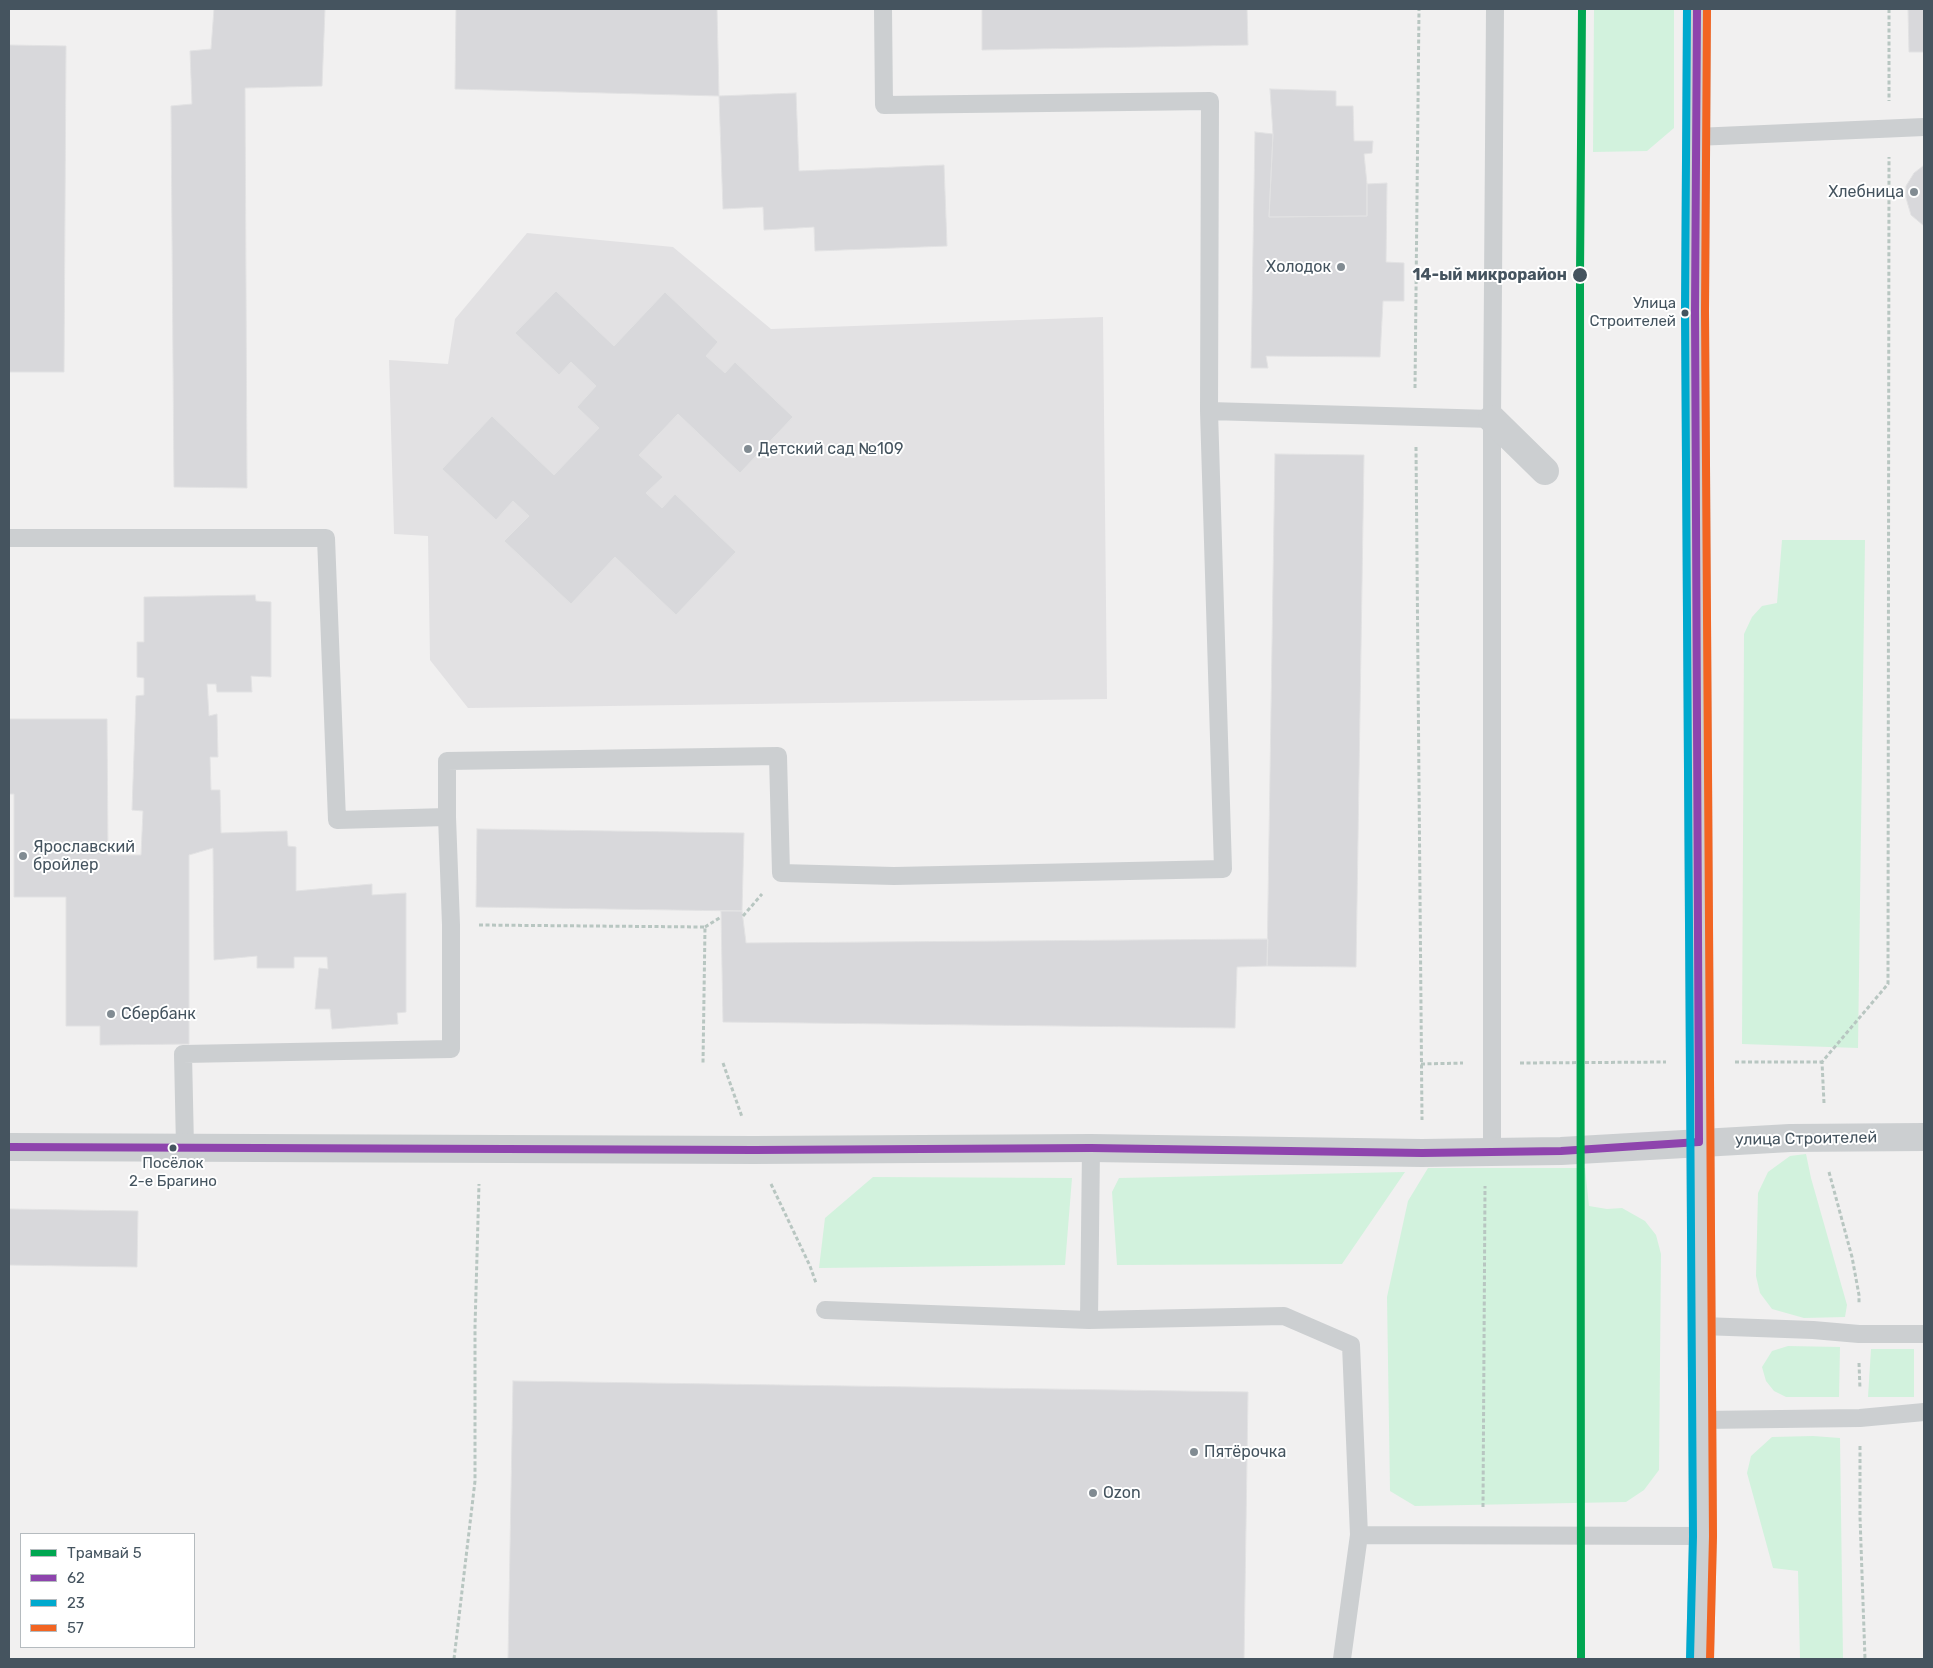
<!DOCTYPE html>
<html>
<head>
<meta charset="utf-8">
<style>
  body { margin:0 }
  #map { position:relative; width:1933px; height:1668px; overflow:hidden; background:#f1f0f0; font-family:Rubik,sans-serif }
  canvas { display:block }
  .frame { position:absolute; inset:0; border:10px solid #45545f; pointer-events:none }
  .legend { position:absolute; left:20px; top:1533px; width:175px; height:115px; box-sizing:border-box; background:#fff; border:1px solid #b5bbbf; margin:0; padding:6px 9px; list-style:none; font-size:15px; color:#45545f }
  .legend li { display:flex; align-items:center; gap:10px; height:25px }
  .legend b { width:25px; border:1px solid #b5bbbf }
</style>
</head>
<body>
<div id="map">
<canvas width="1933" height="1668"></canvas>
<div class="frame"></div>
<ul class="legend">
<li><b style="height:6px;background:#00a651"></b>Трамвай 5</li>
<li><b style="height:6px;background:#8e44ad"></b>62</li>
<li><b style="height:6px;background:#00a9ce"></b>23</li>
<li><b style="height:6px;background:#f26522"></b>57</li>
</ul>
</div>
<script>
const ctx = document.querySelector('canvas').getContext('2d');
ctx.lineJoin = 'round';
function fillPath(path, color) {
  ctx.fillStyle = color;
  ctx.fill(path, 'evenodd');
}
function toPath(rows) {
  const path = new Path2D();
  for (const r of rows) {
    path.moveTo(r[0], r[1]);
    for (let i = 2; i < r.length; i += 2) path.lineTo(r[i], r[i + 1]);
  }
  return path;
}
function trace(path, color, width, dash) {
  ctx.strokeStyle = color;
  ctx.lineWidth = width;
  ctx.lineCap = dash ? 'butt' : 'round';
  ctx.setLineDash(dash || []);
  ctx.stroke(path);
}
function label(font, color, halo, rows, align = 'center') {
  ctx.font = font + ' Rubik,sans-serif';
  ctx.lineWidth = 4;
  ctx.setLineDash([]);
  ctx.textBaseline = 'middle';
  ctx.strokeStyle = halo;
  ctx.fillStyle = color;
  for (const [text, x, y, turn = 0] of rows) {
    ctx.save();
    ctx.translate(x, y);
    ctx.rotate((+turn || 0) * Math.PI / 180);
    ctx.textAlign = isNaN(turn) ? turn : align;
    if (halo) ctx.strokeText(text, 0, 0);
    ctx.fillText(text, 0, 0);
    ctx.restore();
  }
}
fillPath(toPath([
  [527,233,673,247,771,329,1103,317,1107,699,468,708,430,660,428,536,394,534,389,360,448,364,455,319]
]), '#e2e1e3');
fillPath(toPath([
  [1594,9,1674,9,1674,128,1647,151,1593,152],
  [1782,540,1865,540,1858,1048,1742,1044,1744,634,1752,617,1762,606,1777,603],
  [1806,1154,1811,1178,1847,1305,1845,1317,1804,1318,1772,1309,1760,1293,1756,1276,1758,1193,1768,1172,1790,1156],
  [1428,1168,1585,1168,1589,1206,1607,1209,1622,1208,1645,1221,1656,1235,1661,1254,1659,1470,1644,1490,1626,1502,1415,1506,1390,1491,1387,1297,1408,1201],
  [1405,1172,1342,1264,1117,1265,1112,1192,1119,1178],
  [873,1177,1072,1178,1065,1265,819,1268,825,1218],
  [1788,1346,1840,1347,1839,1397,1786,1397,1774,1391,1766,1381,1762,1367,1772,1351],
  [1871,1349,1914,1349,1914,1397,1868,1397],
  [1813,1436,1840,1438,1843,1659,1800,1659,1798,1571,1773,1568,1747,1473,1751,1456,1772,1437]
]), '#d2f2dd');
const building = toPath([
  [214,9,325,9,322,86,245,88,247,488,174,487,171,106,192,104,190,51,211,49,214,9],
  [456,9,717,9,719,96,455,89,456,9],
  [982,9,1247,9,1248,45,982,50,982,9],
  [1908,9,1924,9,1924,52,1909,52,1908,9],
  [9,45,66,46,64,372,9,372,9,45],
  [1270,89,1336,91,1336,106,1353,106,1354,141,1373,141,1372,153,1364,154,1367,184,1367,216,1269,217,1273,134,1270,89],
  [796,93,799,171,944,165,947,246,815,251,814,227,764,230,763,207,723,209,719,96,796,93],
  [1255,132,1273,134,1269,217,1367,216,1367,184,1387,183,1386,262,1404,263,1404,301,1383,301,1380,357,1266,356,1268,368,1251,368,1255,132],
  [1923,166,1924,166,1924,226,1911,215,1906,198,1906,186,1914,173,1923,166],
  [556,291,614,346,665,292,718,342,706,356,725,373,735,362,793,417,740,473,678,414,639,455,663,477,646,493,662,508,675,494,736,552,676,615,615,557,571,604,504,541,529,516,513,501,496,520,442,469,492,416,554,475,599,428,577,407,596,386,571,362,559,375,515,333,556,291],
  [1275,454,1364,455,1356,967,1267,966,1275,454],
  [255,595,256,601,271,602,271,677,251,676,252,692,217,692,216,684,207,684,209,716,217,714,218,757,210,757,211,790,220,790,221,833,287,831,288,846,296,847,296,891,372,884,372,895,406,893,406,1012,397,1013,398,1024,332,1029,330,1009,315,1009,319,968,328,969,327,957,294,957,294,968,257,968,257,956,214,960,213,848,189,855,189,1044,100,1045,100,1026,66,1026,66,897,14,897,14,794,9,794,9,719,107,719,108,855,141,855,143,811,132,810,136,696,144,695,144,678,137,677,137,642,144,642,144,597,255,595],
  [477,829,744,833,742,911,476,907,477,829],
  [721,911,742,911,746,943,1268,939,1267,966,1237,967,1235,1028,723,1022,721,911],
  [9,1209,138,1211,137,1267,9,1265,9,1209],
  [513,1381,1248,1392,1244,1659,508,1659,513,1381]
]);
fillPath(building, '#d8d8db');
trace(building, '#e2e2e3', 1);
trace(toPath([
  [1889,9,1889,101],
  [1415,388,1419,9],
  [1416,447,1422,1120],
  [743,916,762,894],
  [479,925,705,927,703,1063],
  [705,927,721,917],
  [1735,1062,1822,1062],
  [723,1063,742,1117],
  [1520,1063,1666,1062],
  [1421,1064,1463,1063],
  [1824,1103,1822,1062,1888,984,1889,157],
  [1829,1172,1852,1257,1859,1295,1859,1304],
  [771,1184,810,1266,816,1283],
  [1859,1363,1860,1389],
  [1860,1446,1860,1517,1865,1659],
  [1483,1507,1485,1186],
  [454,1659,475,1481,475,1327,479,1184]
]), '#b8c6c1', 3, [4, 2.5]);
trace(toPath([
  [883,9,884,105,1210,101,1209,411],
  [1696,137,1924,127],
  [9,538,326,538,337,820,447,817,447,761,778,756,781,873,894,876,1223,869,1209,411,1492,419],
  [185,1147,183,1054,451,1049,451,925,447,817],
  [1492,1152,1492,419,1495,9],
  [825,1310,1089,1320,1284,1316,1351,1345,1359,1535,1342,1659],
  [1089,1320,1091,1148],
  [1702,1326,1813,1330,1859,1334,1924,1334],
  [1702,1420,1860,1418,1924,1412],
  [1359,1535,1703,1536]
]), '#cccfd1', 18);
trace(toPath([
  [1492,419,1545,471],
  [9,1147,754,1150,1091,1148,1422,1153,1561,1151,1790,1138,1924,1137]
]), '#cccfd1', 28);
trace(toPath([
  [1697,9,1695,311,1703,1536,1700,1659]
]), '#cccfd1', 28);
trace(toPath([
  [1697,9,1695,311,1699,1142],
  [9,1147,754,1150,1091,1148,1422,1153,1561,1151,1699,1142]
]), '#8e44ad', 8);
trace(toPath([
  [1687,9,1685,311,1693,1536,1690,1659]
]), '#00a9ce', 8);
trace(toPath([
  [1707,9,1705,311,1713,1536,1710,1659]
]), '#f26522', 8);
trace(toPath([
  [1581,1659,1580,275,1582,9]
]), '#00a651', 8);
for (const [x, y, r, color] of [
  [1914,192,5,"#818b92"],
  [1341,267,5,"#818b92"],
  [1580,275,8,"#45545f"],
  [1685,313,4.5,"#45545f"],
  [748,449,5,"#818b92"],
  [23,856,5,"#818b92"],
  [111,1014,5,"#818b92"],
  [173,1148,4.5,"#45545f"],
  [1194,1452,5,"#818b92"],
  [1093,1493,5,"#818b92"]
]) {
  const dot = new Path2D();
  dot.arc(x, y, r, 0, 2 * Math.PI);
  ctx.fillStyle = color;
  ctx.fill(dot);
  trace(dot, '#fff', 2);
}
label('15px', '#45545f', '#fff', [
  ["Улица",1676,304],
  ["Строителей",1676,322],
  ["Посёлок",173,1164,"center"],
  ["2-е Брагино",173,1182,"center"]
], 'right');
label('16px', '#45545f', '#fff', [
  ["Хлебница",1904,192,"right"],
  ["Холодок",1331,267,"right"],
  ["Детский сад №109",758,449],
  ["Ярославский",33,847],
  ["бройлер",33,865],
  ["Сбербанк",121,1014],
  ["Пятёрочка",1204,1452],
  ["Ozon",1103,1493]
], 'left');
label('bold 16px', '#45545f', '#fff', [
  ["14-ый микрорайон",1567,275]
], 'right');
label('16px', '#45545f', '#fff', [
  ["улица Строителей",1806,1139,-1]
]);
</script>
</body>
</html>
